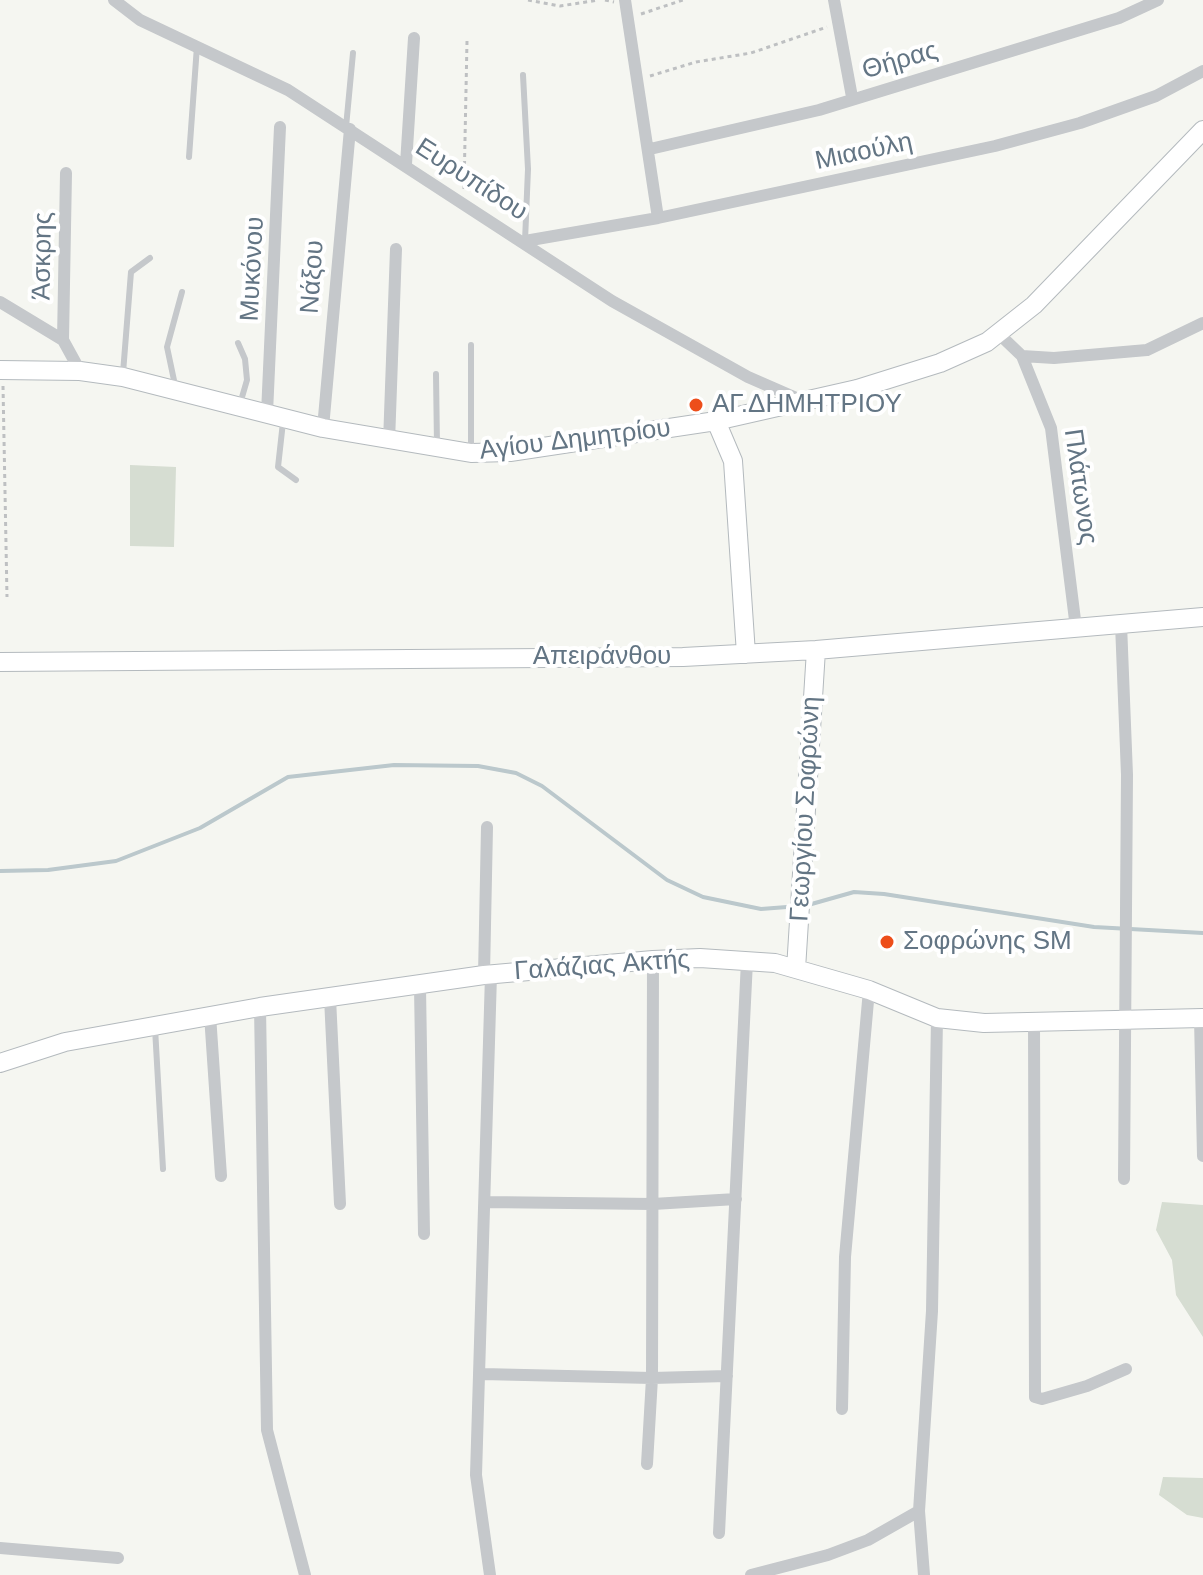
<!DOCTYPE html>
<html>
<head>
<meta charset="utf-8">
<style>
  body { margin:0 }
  canvas { display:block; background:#f5f6f1 }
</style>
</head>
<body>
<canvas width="1203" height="1575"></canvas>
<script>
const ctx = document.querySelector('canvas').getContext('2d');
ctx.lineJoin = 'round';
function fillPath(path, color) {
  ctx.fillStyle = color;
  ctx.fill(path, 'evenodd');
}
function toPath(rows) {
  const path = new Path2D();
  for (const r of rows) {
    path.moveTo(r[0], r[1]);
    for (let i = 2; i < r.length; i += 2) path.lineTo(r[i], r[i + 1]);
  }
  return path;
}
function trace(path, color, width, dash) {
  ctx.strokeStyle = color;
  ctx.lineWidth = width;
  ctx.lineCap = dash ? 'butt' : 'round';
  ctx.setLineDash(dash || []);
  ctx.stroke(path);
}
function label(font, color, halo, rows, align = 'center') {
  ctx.font = font + ' Arial,sans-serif';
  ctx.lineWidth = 8;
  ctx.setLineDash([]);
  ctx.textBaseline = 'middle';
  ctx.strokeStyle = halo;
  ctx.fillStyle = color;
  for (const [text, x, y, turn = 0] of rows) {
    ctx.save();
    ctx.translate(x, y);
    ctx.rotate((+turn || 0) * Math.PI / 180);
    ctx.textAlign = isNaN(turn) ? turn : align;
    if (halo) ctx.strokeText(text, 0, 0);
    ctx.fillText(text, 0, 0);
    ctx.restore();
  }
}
fillPath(toPath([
  [130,465,176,467,174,547,130,546],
  [1162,1202,1203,1205,1203,1337,1176,1295,1172,1260,1156,1230],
  [1163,1477,1203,1478,1203,1518,1187,1515,1159,1495]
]), '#d6ddd2');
trace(toPath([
  [0,871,48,870,116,861,200,828,288,777,394,765,478,766,516,773,542,786,667,880,703,897,761,909,787,907],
  [808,905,854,892,884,894,1094,927,1203,933]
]), '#bbc8cc', 4);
const secondary = toPath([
  [0,370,80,371,123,377,323,428,471,453,510,452,716,421,857,389,940,363,987,342,1034,305,1203,130],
  [716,421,733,461,746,654],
  [0,662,683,657,816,650,1203,617],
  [796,969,816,650],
  [0,1063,65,1042,260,1007,484,975,653,960,700,958,775,963,869,990,937,1018,984,1023,1203,1018]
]);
trace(secondary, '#b4babe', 20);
trace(toPath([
  [528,0,560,6,599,0],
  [605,0,614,2],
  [641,14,683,0],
  [650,76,696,62,751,53,827,27],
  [464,189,467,41],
  [3,386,7,597]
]), '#bec0c2', 3, [4, 4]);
trace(toPath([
  [523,75,528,169,525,241],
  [346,127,353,53],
  [189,157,197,46],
  [238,343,245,359,247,380,240,404],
  [123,373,131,272,150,258],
  [436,374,437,446],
  [175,385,167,347,182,292],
  [283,422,278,467,296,480],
  [471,450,471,345],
  [155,1028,163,1169]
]), '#c5c8cb', 6);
trace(toPath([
  [114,0,140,20,288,90,612,301,748,377,803,401],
  [625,0,658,218],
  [834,0,852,97],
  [650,149,819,110,1119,18,1158,0],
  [406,164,414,38],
  [525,241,658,218,995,146,1080,123,1156,96,1203,71],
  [0,302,63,340,80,371],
  [999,334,1022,356,1054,358,1147,350,1203,323],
  [63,340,66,173],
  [1022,356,1051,428,1076,628],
  [267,413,280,127],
  [323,428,350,129],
  [389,442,396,249],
  [1121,624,1127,775,1124,1179],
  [484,975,487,827],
  [420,987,424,1234],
  [330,998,340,1204],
  [260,1007,267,1430,305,1575],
  [210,1015,221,1176],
  [1200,1018,1203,1156],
  [1034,1021,1035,1397,1042,1399,1087,1386,1126,1369],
  [485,1202,653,1204,736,1199],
  [482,1374,652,1378,727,1376],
  [842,1409,845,1257,869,990],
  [647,1464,652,1378,653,960],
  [919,1511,924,1575],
  [719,1533,747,961],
  [0,1548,118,1558],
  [490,1575,476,1475,491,975],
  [751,1575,828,1555,868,1540,919,1511,932,1311,937,1018]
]), '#c5c8cb', 12);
trace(secondary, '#fff', 18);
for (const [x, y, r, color] of [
  [696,405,8,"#ed4e1a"],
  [887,942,8,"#ed4e1a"]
]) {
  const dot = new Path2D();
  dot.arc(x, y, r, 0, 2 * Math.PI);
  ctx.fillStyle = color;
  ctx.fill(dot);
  trace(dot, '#fff', 3);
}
label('26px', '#637584', '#fff', [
  ["Θήρας",900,61,-16],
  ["Μιαούλη",864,152,-12],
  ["Ευρυπίδου",471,180,33],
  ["Άσκρης",43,256,-89],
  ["Μυκόνου",253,269,-87],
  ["Νάξου",313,277,-86],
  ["Αγίου Δημητρίου",575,440,-7],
  ["Πλάτωνος",1080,487,82],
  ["Απειράνθου",602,657],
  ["Γεωργίου Σοφρώνη",806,809,-87],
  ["Γαλάζιας Ακτής",602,966,-4]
]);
label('26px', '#637584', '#fff', [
  ["ΑΓ.ΔΗΜΗΤΡΙΟΥ",712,405],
  ["Σοφρώνης SM",903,942]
], 'left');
</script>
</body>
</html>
